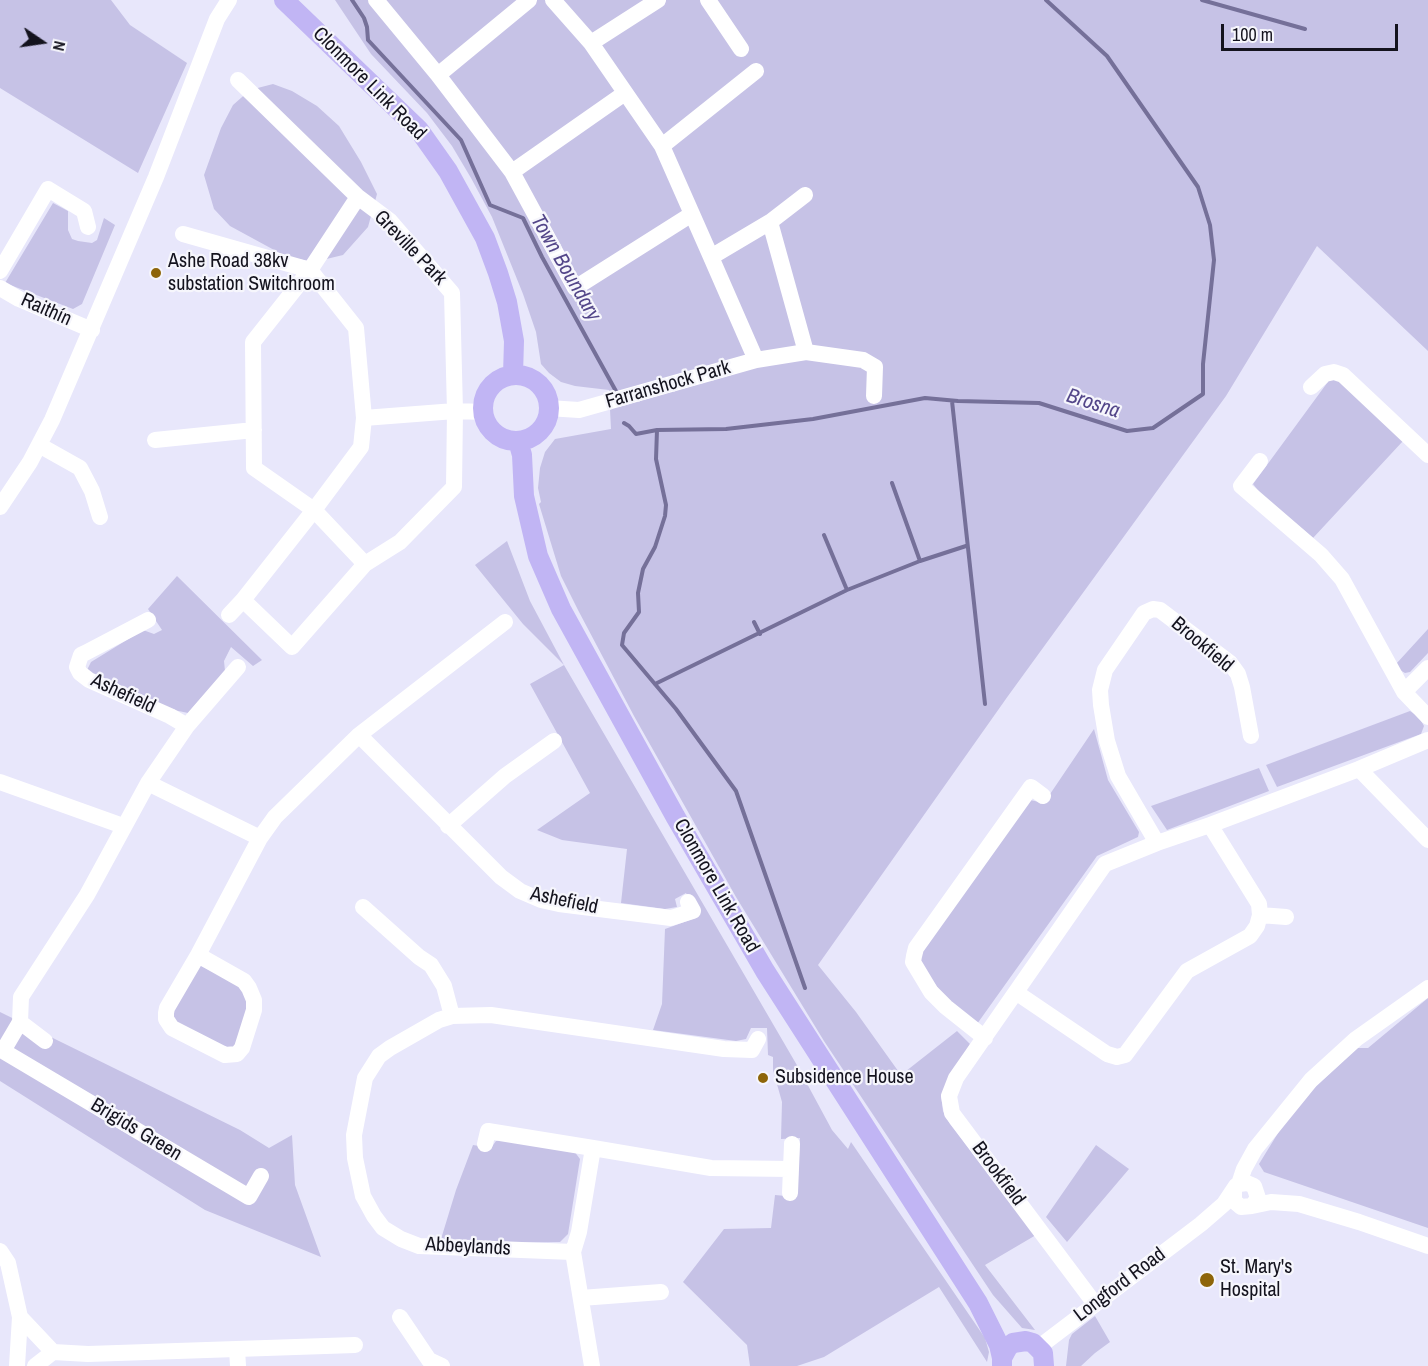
<!DOCTYPE html>
<html>
<head>
<meta charset="utf-8">
<style>
  body { margin:0 }
  #map { position:relative; width:1428px; height:1366px; overflow:hidden; background:#e8e7fb; font-family:"Archivo Narrow",sans-serif }
  canvas { display:block }
  .north { position:absolute; left:12px; top:12px; width:60px; height:60px; -webkit-text-stroke:4px #f6f6fc; paint-order:stroke; rotate:103deg; font-size:16px; font-weight:700; line-height:24px; text-align:center; color:#14131e }
  .north::after { content:''; display:block; margin:auto; width:21px; height:27px; background:#14131e; clip-path:polygon(50% 0,100% 100%,50% 72%,0 100%) }
  .scale { position:absolute; left:1221px; top:24px; width:177px; height:27px; box-sizing:border-box; border:3px solid #14131e; border-top:0; padding-left:8px; font-size:18px; line-height:21px; white-space:nowrap; color:#14131e; -webkit-text-stroke:4px #f6f6fc; paint-order:stroke }
</style>
</head>
<body>
<div id="map">
<canvas width="1428" height="1366"></canvas>
<div class="north">N</div>
<div class="scale">100 m</div>
</div>
<script>
const ctx = document.querySelector('canvas').getContext('2d');
ctx.lineJoin = 'round';
function fillPath(path, color) {
  ctx.fillStyle = color;
  ctx.fill(path, 'evenodd');
}
function toPath(rows) {
  const path = new Path2D();
  for (const r of rows) {
    if (r.length === 3) {
      path.moveTo(r[0] + r[2], r[1]);
      path.arc(r[0], r[1], r[2], 0, 2 * Math.PI);
      continue;
    }
    path.moveTo(r[0], r[1]);
    for (let i = 2; i < r.length; i += 2) path.lineTo(r[i], r[i + 1]);
  }
  return path;
}
function trace(path, color, width, dash) {
  ctx.strokeStyle = color;
  ctx.lineWidth = width;
  ctx.lineCap = dash ? 'butt' : 'round';
  ctx.setLineDash(dash || []);
  ctx.stroke(path);
}
function label(font, color, halo, rows, align = 'center') {
  ctx.font = font + ' "Archivo Narrow",sans-serif';
  ctx.lineWidth = 4.5;
  ctx.setLineDash([]);
  ctx.textBaseline = 'middle';
  ctx.strokeStyle = halo;
  ctx.fillStyle = color;
  for (const [text, x, y, turn = 0] of rows) {
    ctx.save();
    ctx.translate(x, y);
    ctx.rotate((+turn || 0) * Math.PI / 180);
    ctx.textAlign = isNaN(turn) ? turn : align;
    if (halo) ctx.strokeText(text, 0, 0);
    ctx.fillText(text, 0, 0);
    ctx.restore();
  }
}
fillPath(toPath([
  [0,0,111,0,130,25,187,63,138,173,0,88],
  [335,0,1428,0,1428,351,1317,246,1226,396,1008,696,818,965,856,1012,901,1075,957,1031,970,1044,941,1095,943,1111,950,1124,1036,1235,985,1265,1035,1330,1022,1328,993,1295,824,1041,736,897,634,716,578,610,561,576,539,504,541,502,538,488,540,468,545,452,555,439,611,429,609,390,575,386,561,382,549,373,541,364,536,332,523,294,492,217,471,178,452,146,427,113,371,54],
  [273,84,292,91,317,106,339,126,361,162,377,194,368,227,343,255,314,262,287,257,230,226,214,209,204,175,221,128,233,105,250,90],
  [53,203,68,211,68,230,72,239,78,241,92,243,97,240,104,218,115,225,82,304,73,309,5,283],
  [1330,379,1338,379,1403,441,1313,538,1261,494,1253,484],
  [507,541,530,601,564,665,798,1067,832,1130,848,1149,851,1142,985,1338,989,1352,987,1362,939,1287,824,1357,797,1366,750,1366,747,1345,683,1282,724,1229,771,1228,775,1195,797,1197,800,1138,781,1139,782,1102,773,1070,773,1057,768,1055,767,1028,751,1028,746,1039,736,1041,653,1030,662,1004,665,929,698,917,686,893,675,899,677,907,665,909,621,903,627,849,562,840,537,830,590,793,530,684,564,665,523,624,475,565],
  [177,576,262,660,253,666,231,647,224,661,225,671,188,713,174,710,90,674,87,670,91,662,143,630,154,634,162,630,148,609],
  [1428,629,1428,653,1410,672,1405,673,1400,670,1396,664],
  [1410,711,1419,717,1424,726,1421,734,1277,787,1266,765],
  [1094,729,1108,780,1139,832,1138,837,1097,856,977,1024,943,995,921,965,921,953,1030,800,1044,803],
  [1259,768,1269,791,1167,830,1151,806],
  [197,964,242,986,250,1003,241,1041,229,1051,176,1024,171,1008],
  [1428,998,1428,1228,1264,1172,1259,1164,1294,1107,1357,1048,1368,1048],
  [0,1012,240,1130,269,1148,292,1135,295,1185,321,1257,205,1210,0,1081],
  [502,1139,574,1151,580,1159,568,1234,560,1242,489,1243,441,1239,456,1190,473,1145,491,1148,496,1141],
  [1096,1145,1129,1169,1067,1242,1046,1217],
  [1095,1316,1110,1342,1095,1353,1081,1366,1066,1366,1069,1340,1072,1334]
]), '#c6c2e6');
trace(toPath([
  [352,0,364,18,367,27,368,40,461,140,490,205,523,218,542,257,617,393],
  [1202,0,1305,29],
  [952,401,985,704],
  [624,423,629,426,636,434,657,430,726,429,813,419,925,398,958,401,1039,403,1127,431,1153,428,1203,394,1203,364,1214,260,1210,225,1198,187,1107,56,1046,0],
  [657,430,656,459,666,505,665,516,655,547,643,569,638,593,639,612,624,633,622,645,676,709,736,791,805,988],
  [892,483,920,561],
  [824,535,847,590],
  [754,622,760,634],
  [655,684,847,590,920,561,966,546]
]), '#757099', 4);
trace(toPath([
  [376,0,438,75],
  [529,0,438,75,512,172,625,93],
  [553,0,591,43],
  [658,0,591,43,662,146],
  [708,0,741,49],
  [238,80,358,197],
  [512,172,575,288,692,214],
  [805,195,770,222,806,352],
  [358,197,390,221,452,293,455,411,454,487,400,542,365,564,314,510,361,447,364,418,356,328,310,270,358,197],
  [183,234,310,270,253,342,254,468,314,510,243,600,292,647,365,564],
  [711,257,662,146,756,71],
  [0,271,48,189,84,211,88,227],
  [0,288,19,299,92,330],
  [756,360,711,257,770,222],
  [1311,387,1325,374,1334,372,1343,375,1428,455],
  [548,408,579,410,756,360,806,352,863,360,875,367,874,396],
  [364,418,455,411,483,412],
  [155,440,254,430],
  [39,445,80,468,92,491,100,517],
  [1260,461,1241,486,1321,555,1342,579,1404,692,1428,717],
  [0,507,30,462,52,420,156,177,217,19,229,0],
  [229,615,243,600],
  [148,620,87,652,81,655,77,667,80,673,89,680,170,716,187,726],
  [1404,692,1428,668],
  [359,735,501,877,520,891,541,900,559,904,671,918,693,911,688,902],
  [1359,769,1428,840],
  [0,782,123,826],
  [148,783,260,838,275,817,359,735,505,622],
  [448,826,505,776,554,741],
  [1157,843,1118,776,1107,741,1101,705,1100,690,1105,670,1144,613,1153,609,1160,610,1230,663,1238,674,1242,687,1251,736],
  [363,907,419,957,431,965,444,986,452,1016],
  [1260,915,1286,917],
  [198,955,244,981,249,988,254,1000,254,1010,242,1048,237,1054,225,1055,172,1028,166,1019,166,1013,167,1008,198,955,260,838],
  [1017,993,1107,1054,1117,1057,1125,1055,1187,971,1250,936,1257,926,1260,915,1259,904,1210,825],
  [985,1038,946,1007,931,992,913,962,914,956,916,948,1031,787,1043,796],
  [45,1041,20,1022,21,997,87,895,148,783,187,726,238,667],
  [0,1050,3,1051,20,1022],
  [3,1051,249,1197,261,1176],
  [485,1144,488,1131,593,1148],
  [1239,1184,1244,1169,1255,1149,1311,1080,1356,1039,1428,988],
  [790,1193,792,1144],
  [1252,1206,1271,1202,1299,1204,1359,1222,1428,1246],
  [0,1251,8,1263,20,1317,17,1366],
  [573,1252,579,1232,593,1148,711,1168,791,1169],
  [581,1298,661,1292],
  [1095,1304,952,1113,949,1096,956,1078,1105,864,1157,843,1210,825,1359,769,1428,740],
  [20,1317,53,1352],
  [400,1317,429,1360,442,1366],
  [1039,1347,1201,1224,1224,1204,1236,1186,1239,1184,1247,1183,1254,1186,1258,1198,1252,1206,1241,1207,1234,1201,1234,1191],
  [237,1349,238,1366],
  [35,1366,53,1352,88,1354,355,1345],
  [592,1366,573,1252,419,1246,401,1239,383,1228,374,1216,363,1196,355,1158,354,1135,365,1078,379,1056,390,1048,439,1020,452,1016,491,1015,724,1049,752,1050,758,1039]
]), '#fff', 16);
trace(toPath([
  [284,0,419,130,448,171,485,238,498,273,507,302,514,341,513,375],
  [516,408,33],
  [518,441,522,455,524,496,538,556,561,609,675,816,765,971,978,1303,999,1345,1002,1358],
  [1002,1366,1002,1358,1008,1347,1013,1343,1026,1341,1033,1343,1043,1353,1044,1366]
]), '#c1b5f4', 20);
for (const [x, y, r, color] of [
  [156,273,6,"#8e6509"],
  [763,1078,6,"#8e6509"],
  [1207,1280,8,"#8e6509"]
]) {
  const dot = new Path2D();
  dot.arc(x, y, r, 0, 2 * Math.PI);
  ctx.fillStyle = color;
  ctx.fill(dot);
  trace(dot, '#f6f6fc', 2);
}
label('20px', '#14131e', '#f6f6fc', [
  ["Clonmore Link Road",369,84,45],
  ["Greville Park",410,248,46],
  ["Raithín",46,310,24],
  ["Farranshock Park",668,385,-16],
  ["Brookfield",1202,645,40],
  ["Ashefield",123,694,25],
  ["Clonmore Link Road",716,886,60],
  ["Ashefield",564,901,12],
  ["Brigids Green",136,1130,31],
  ["Brookfield",998,1174,53],
  ["Abbeylands",468,1247,3],
  ["Longford Road",1120,1285,-37]
]);
label('20px', '#14131e', '#f6f6fc', [
  ["Ashe Road 38kv",168,262],
  ["substation Switchroom",168,285],
  ["Subsidence House",775,1078],
  ["St. Mary's",1220,1268],
  ["Hospital",1220,1291]
], 'left');
label('italic 21px', '#534689', '#f6f6fc', [
  ["Town Boundary",565,268,60],
  ["Brosna",1093,404,18]
]);
</script>
</body>
</html>
